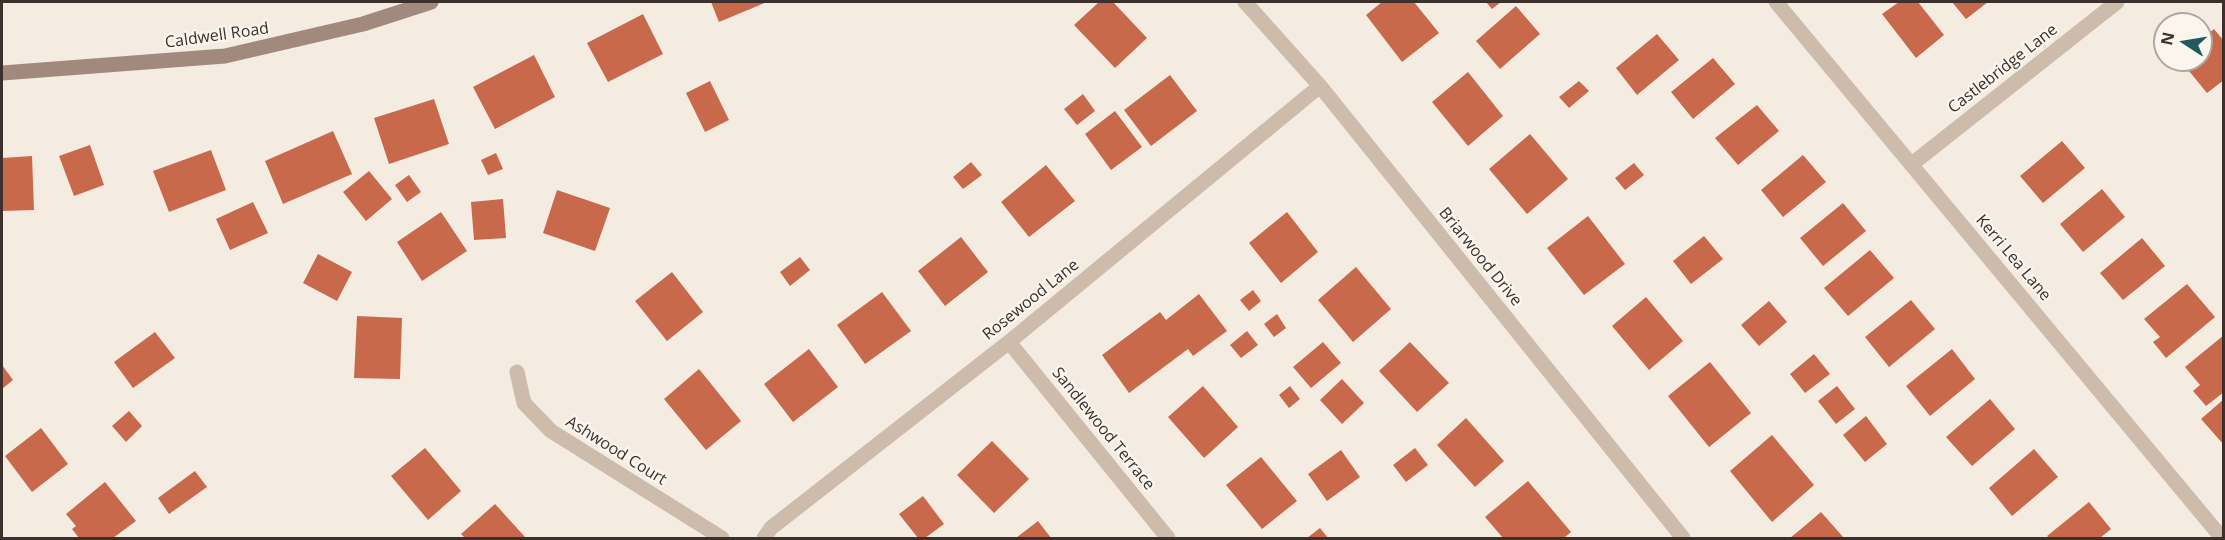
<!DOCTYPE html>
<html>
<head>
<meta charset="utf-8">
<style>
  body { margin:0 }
  #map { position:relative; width:2225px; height:540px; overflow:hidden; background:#f4ebe1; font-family:"Open Sans",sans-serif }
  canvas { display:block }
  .frame { position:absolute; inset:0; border:3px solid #3b302b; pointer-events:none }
  .north { position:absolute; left:2153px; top:12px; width:60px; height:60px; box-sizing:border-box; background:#fbf5ee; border:2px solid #aea6a0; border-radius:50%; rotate:282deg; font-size:16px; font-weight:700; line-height:24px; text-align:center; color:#3b302b }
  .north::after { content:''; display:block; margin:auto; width:21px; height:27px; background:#1f5a5e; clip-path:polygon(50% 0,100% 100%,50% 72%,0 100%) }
</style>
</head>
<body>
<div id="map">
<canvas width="2225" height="540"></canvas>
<div class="frame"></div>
<div class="north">N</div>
</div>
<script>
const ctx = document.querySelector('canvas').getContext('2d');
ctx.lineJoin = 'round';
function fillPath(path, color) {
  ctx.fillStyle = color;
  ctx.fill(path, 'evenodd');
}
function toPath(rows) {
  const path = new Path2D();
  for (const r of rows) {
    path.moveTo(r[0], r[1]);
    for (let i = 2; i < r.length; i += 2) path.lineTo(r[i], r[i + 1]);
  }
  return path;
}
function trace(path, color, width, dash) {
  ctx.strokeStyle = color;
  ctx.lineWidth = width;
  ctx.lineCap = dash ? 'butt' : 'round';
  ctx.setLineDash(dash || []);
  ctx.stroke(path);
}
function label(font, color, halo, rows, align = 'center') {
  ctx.font = font + ' "Open Sans",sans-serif';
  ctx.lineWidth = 5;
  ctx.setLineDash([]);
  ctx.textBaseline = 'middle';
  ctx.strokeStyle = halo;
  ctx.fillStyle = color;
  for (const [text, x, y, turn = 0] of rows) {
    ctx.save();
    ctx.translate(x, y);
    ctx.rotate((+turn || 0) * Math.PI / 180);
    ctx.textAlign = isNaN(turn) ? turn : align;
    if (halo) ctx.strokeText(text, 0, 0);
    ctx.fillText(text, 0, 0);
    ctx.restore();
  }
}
fillPath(toPath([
  [711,2,767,2,719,22],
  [1099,2,1113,2,1147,38,1115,68,1074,25],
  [1382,2,1414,2,1439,33,1402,62,1366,15],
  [1486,2,1501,2,1492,9],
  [1899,2,1918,2,1944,35,1916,58,1882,14],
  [1952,2,1988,2,1966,19],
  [1516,6,1540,34,1500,69,1476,41],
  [643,14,663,54,608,82,587,43],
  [2214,29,2224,41,2224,80,2207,93,2180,60,2201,60,2201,40],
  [1657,34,1679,60,1637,95,1616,68],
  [534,55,555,97,495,129,473,87],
  [1713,58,1735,84,1693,119,1671,92],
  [1468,72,1503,116,1468,146,1432,102],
  [1170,75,1197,111,1151,146,1124,110],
  [710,81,729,120,705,132,686,93],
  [1579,81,1589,91,1569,108,1559,97],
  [1083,94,1095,111,1077,125,1064,109],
  [434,99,449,144,389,164,374,118],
  [1757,105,1779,131,1738,165,1715,138],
  [1115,111,1142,147,1111,170,1085,134],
  [333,131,352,174,283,204,265,161],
  [1530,134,1568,179,1527,214,1489,169],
  [2062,141,2085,168,2043,203,2020,176],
  [90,145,104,185,74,196,59,156],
  [211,150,226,190,169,212,153,171],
  [496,153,503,169,488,175,481,160],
  [1803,155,1826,182,1783,217,1761,190],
  [32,156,34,210,2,211,2,158],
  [971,162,982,175,963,189,953,177],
  [1634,163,1644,175,1625,190,1615,178],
  [1046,165,1075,201,1029,237,1001,202],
  [369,171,392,199,366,221,343,192],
  [409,175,421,192,407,202,395,185],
  [2102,189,2125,217,2083,252,2060,224],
  [557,190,610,208,595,251,543,233],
  [503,199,506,238,474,240,471,202],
  [253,202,268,233,230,250,216,219],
  [1843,203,1866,231,1823,266,1800,238],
  [441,212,467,251,422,281,397,242],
  [1287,212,1318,252,1281,283,1249,243],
  [1588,216,1625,264,1584,295,1547,248],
  [1704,236,1723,259,1691,284,1673,261],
  [961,237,988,272,945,306,918,271],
  [2142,238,2165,266,2123,300,2100,273],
  [1870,250,1894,278,1848,316,1824,288],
  [318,254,352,272,337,301,303,283],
  [800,257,810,270,790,286,780,272],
  [1356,267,1391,309,1353,342,1318,300],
  [672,272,703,312,667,341,635,301],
  [2187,284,2215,317,2166,358,2153,342,2160,337,2144,319],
  [1253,290,1261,301,1249,311,1240,300],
  [882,292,911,331,865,364,837,325],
  [1199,294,1227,331,1193,356,1188,349,1129,393,1102,355,1160,312,1166,320],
  [1646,297,1683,341,1649,370,1612,326],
  [1911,300,1935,329,1889,367,1865,337],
  [1769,301,1787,322,1759,346,1741,325],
  [1277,314,1286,328,1274,337,1264,324],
  [357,316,402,318,400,379,354,378],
  [1247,331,1258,345,1241,358,1230,345],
  [155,332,175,358,133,388,114,362],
  [2224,335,2224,392,2206,406,2193,391,2200,385,2185,367],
  [1323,342,1341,363,1311,388,1293,367],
  [1410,342,1449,383,1417,412,1379,371],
  [809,349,838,387,793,422,764,384],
  [1952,349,1975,379,1930,416,1906,386],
  [1814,354,1830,374,1805,393,1790,374],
  [1710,362,1751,413,1709,447,1668,396],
  [2,365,13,380,2,389],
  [699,369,741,421,706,450,664,399],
  [1342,379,1364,403,1342,424,1320,400],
  [1203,386,1238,427,1204,458,1168,417],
  [1290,386,1300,399,1289,408,1279,395],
  [1837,386,1855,409,1836,424,1818,401],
  [1990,399,2015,429,1972,466,1946,437],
  [2224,399,2224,445,2201,419],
  [129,411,142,426,126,442,112,426],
  [1866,416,1887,444,1865,462,1843,435],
  [1466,418,1504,461,1475,487,1437,445],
  [41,428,68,464,32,492,5,456],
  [1772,435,1814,485,1772,522,1730,471],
  [992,441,1029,479,994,513,957,475],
  [425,448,461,491,428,520,391,476],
  [1415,448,1428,465,1406,482,1393,465],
  [2034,449,2058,477,2012,516,1989,488],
  [1341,450,1360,477,1327,501,1308,474],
  [1261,457,1297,501,1262,529,1226,485],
  [195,471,207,487,169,514,158,498],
  [1528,481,1571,532,1564,538,1503,538,1485,517],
  [105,482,136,521,113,538,79,538,72,529,76,526,66,514],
  [923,496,944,524,925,538,918,538,899,514],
  [2089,502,2111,529,2100,538,2049,538,2047,536],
  [495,504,526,538,465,538,461,534],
  [1821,512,1844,538,1790,538,1801,529],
  [1038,521,1051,538,1016,538],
  [1320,528,1328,538,1307,538]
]), '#c8694b');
trace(toPath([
  [1245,2,1320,86,1683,538],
  [1776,2,2222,538],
  [1912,164,2117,2],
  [1009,342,1168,538],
  [517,372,524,403,551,431,722,538],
  [764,538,771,528,1009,342,1320,86]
]), '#cdbbac', 15);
trace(toPath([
  [2,73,225,56,363,24,431,2]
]), '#a18a7d', 15);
label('16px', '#3b302b', '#fbf5ee', [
  ["Caldwell Road",217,36,-8],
  ["Castlebridge Lane",2003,69,-38],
  ["Briarwood Drive",1480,257,51],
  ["Kerri Lea Lane",2013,258,50],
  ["Rosewood Lane",1031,300,-39],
  ["Sandlewood Terrace",1103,429,51],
  ["Ashwood Court",616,451,32]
]);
</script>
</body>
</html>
